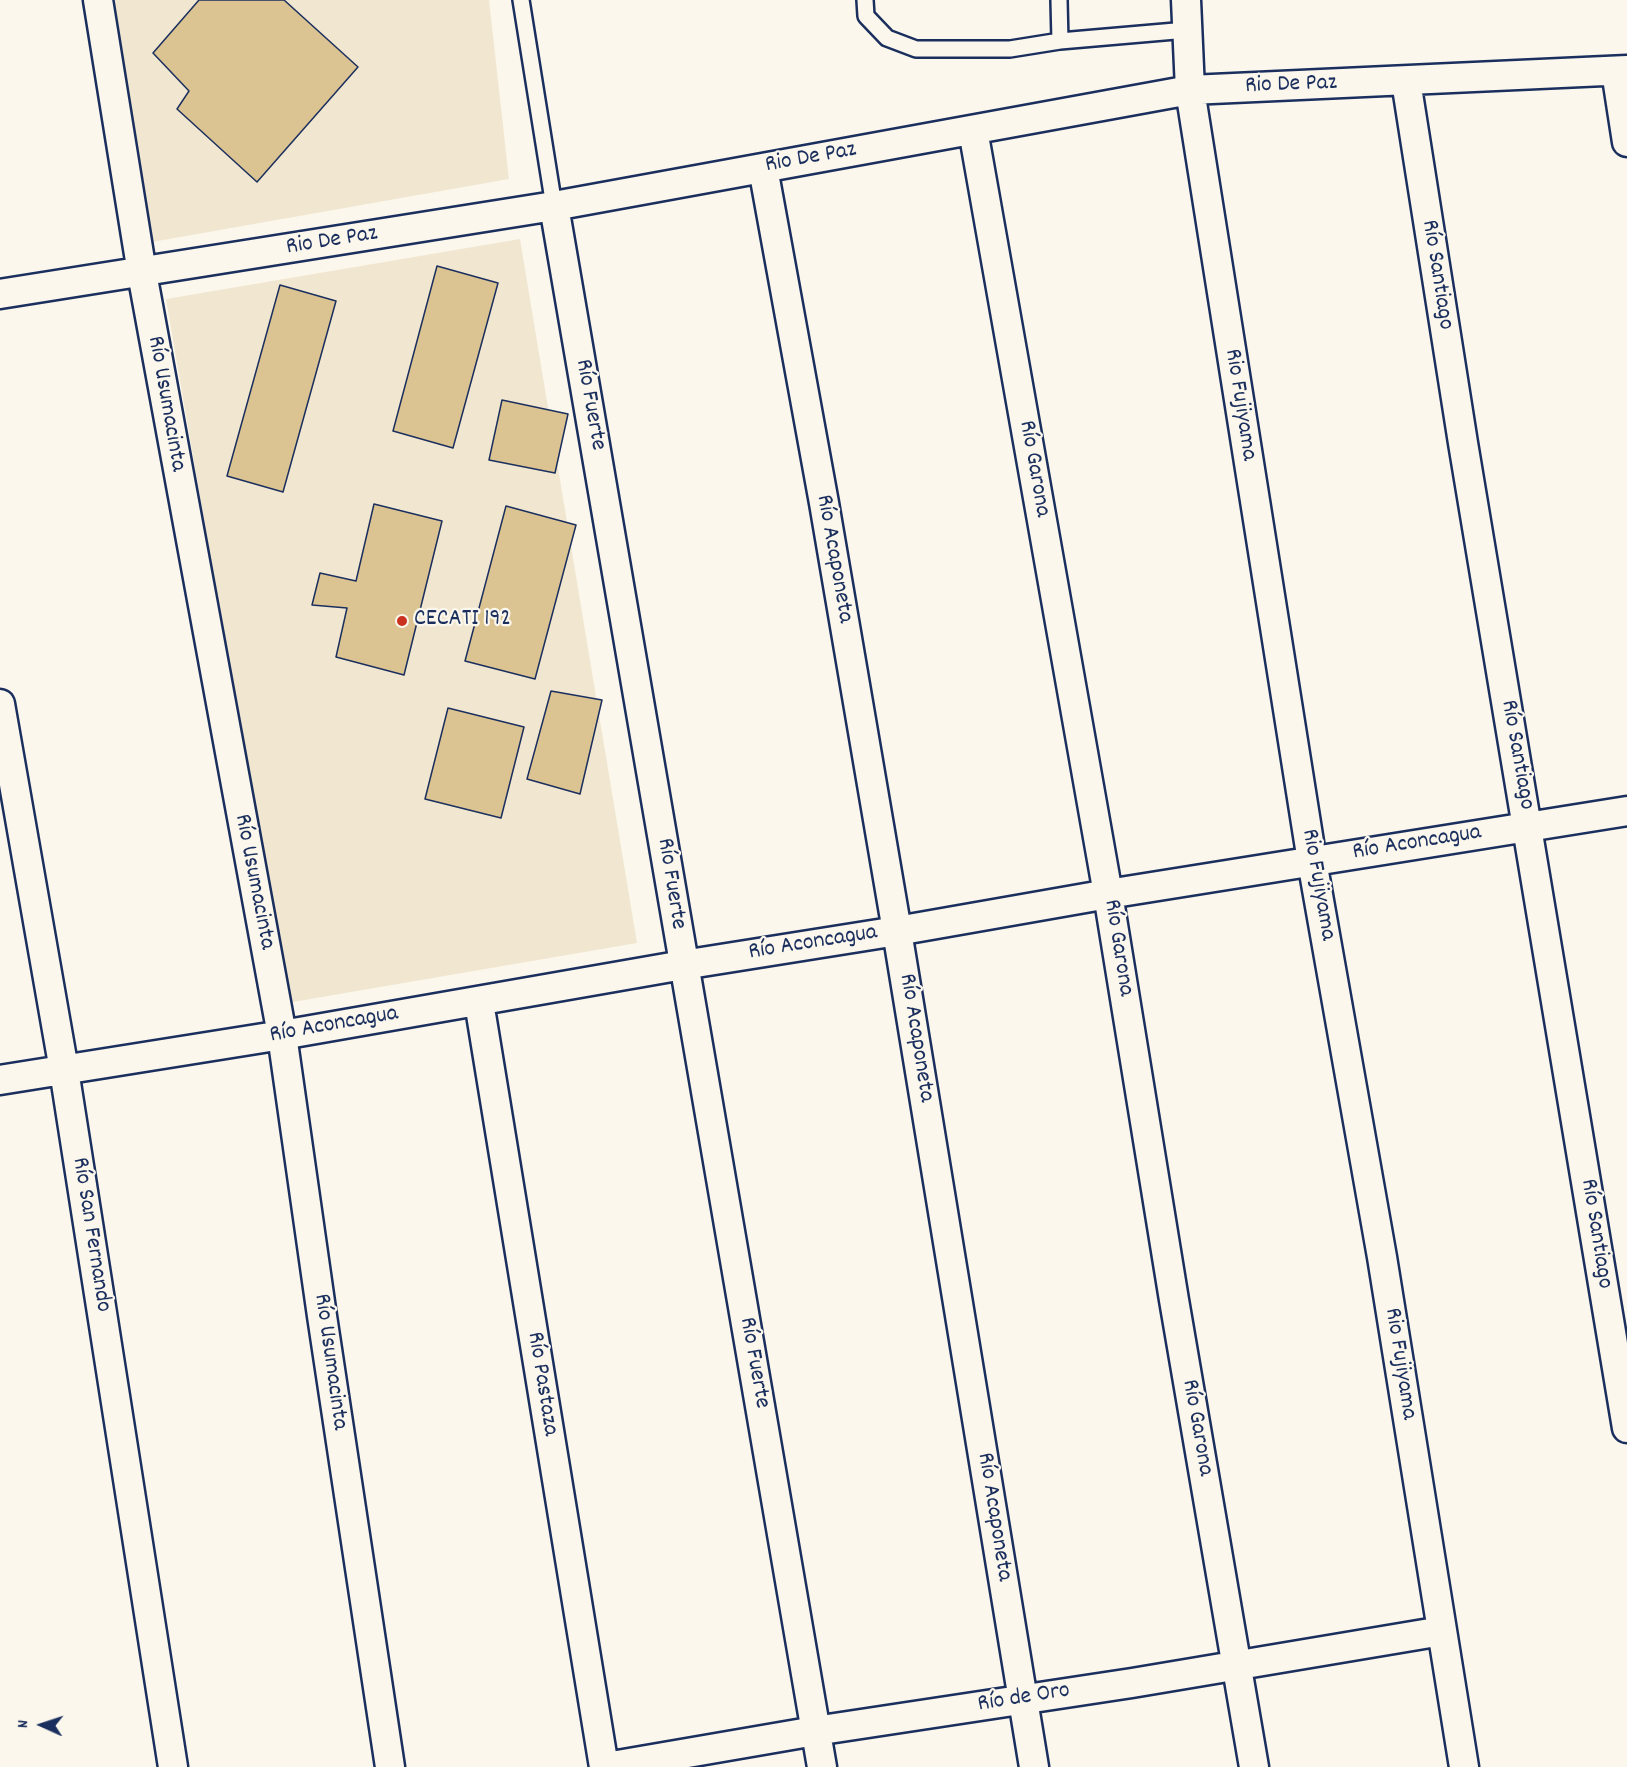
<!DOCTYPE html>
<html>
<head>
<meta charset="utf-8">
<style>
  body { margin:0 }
  #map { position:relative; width:1627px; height:1767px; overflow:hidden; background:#fbf7ec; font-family:Dekko,sans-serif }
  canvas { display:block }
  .north { position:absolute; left:12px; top:1695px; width:60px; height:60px; -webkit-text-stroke:4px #fbf7ec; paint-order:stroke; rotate:273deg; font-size:16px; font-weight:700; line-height:24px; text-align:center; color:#1b2f5e }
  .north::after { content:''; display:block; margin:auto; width:21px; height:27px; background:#1b2f5e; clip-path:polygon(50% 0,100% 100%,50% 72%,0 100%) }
</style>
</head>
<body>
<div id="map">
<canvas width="1627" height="1767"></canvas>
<div class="north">N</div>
</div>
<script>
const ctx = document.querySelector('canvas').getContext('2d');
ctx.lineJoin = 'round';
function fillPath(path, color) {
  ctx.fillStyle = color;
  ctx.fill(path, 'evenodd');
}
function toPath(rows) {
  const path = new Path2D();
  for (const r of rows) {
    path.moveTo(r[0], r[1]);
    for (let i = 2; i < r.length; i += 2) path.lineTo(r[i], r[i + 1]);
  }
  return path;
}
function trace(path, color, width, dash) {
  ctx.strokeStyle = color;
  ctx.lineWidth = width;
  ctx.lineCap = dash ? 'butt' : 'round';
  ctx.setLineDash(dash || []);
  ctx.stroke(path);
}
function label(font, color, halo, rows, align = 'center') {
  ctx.font = font + ' Dekko,sans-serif';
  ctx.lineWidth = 4.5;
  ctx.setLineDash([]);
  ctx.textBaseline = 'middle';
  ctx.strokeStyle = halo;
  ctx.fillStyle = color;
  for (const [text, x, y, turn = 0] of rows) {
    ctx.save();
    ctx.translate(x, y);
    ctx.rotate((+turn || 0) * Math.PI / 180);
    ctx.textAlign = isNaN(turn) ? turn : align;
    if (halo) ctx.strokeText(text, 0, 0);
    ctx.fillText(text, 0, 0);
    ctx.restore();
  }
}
fillPath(toPath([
  [111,0,489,0,509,179,152,242],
  [520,239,637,943,287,1003,166,299]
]), '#f1e7d1');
const building = toPath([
  [199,0,284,0,358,67,257,182,177,109,189,91,153,53,199,0],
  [437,266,498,283,453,448,393,431,437,266],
  [280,285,336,301,283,492,227,476,280,285],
  [502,400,568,414,555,473,489,460,502,400],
  [374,504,442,521,404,675,336,657,347,608,312,605,320,573,356,581,374,504],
  [506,506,576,525,535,679,465,661,506,506],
  [551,691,602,700,580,794,527,779,551,691],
  [448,708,524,727,501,818,425,799,448,708]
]);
fillPath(building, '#dbc392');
trace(building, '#1b2f5e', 1.5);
const lane = toPath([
  [521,0,554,206],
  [865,0,866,16,887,38,916,49,1010,49,1060,41,1187,30],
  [1059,0,1060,41]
]);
const street = toPath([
  [98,0,142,273,282,1035,322,1316,390,1767],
  [1186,0,1190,90,1312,861,1382,1257,1464,1767],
  [1616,71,1627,142],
  [1406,81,1463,443,1627,1428],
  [973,130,1108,894,1174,1300,1254,1767],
  [763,168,824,503,897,931,1034,1767],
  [554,206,822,1767],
  [0,294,554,206,1190,90,1627,70],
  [0,704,64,1070,173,1767],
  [479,1002,604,1767],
  [0,1080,282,1035,683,965,897,931,1108,894,1627,811],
  [606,1767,815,1731,1132,1683,1442,1631]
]);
trace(lane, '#1b2f5e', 20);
trace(street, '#1b2f5e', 33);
trace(lane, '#fbf7ec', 15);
trace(street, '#fbf7ec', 28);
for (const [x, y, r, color] of [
  [402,621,6,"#c8321e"]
]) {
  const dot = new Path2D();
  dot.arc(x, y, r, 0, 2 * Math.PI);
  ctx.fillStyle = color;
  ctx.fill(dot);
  trace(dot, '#fbf7ec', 2);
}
label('24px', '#1b2f5e', '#fbf7ec', [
  ["Rio De Paz",1291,86,-2],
  ["Rio De Paz",811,159,-10],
  ["Rio De Paz",332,242,-9],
  ["Río Santiago",1436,275,81],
  ["Río Usumacinta",165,404,80],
  ["Río Fuerte",589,405,80],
  ["Rio Fujiyama",1239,405,81],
  ["Río Garona",1033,469,80],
  ["Río Acaponeta",833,559,80],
  ["Río Santiago",1516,755,80],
  ["Río Aconcagua",1417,844,-9],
  ["Río Usumacinta",253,882,79],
  ["Río Fuerte",670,884,81],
  ["Rio Fujiyama",1317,885,80],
  ["Río Aconcagua",813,944,-9],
  ["Río Garona",1117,948,81],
  ["Río Aconcagua",334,1026,-10],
  ["Río Acaponeta",915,1038,81],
  ["Río Santiago",1595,1234,81],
  ["Río San Fernando",90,1235,81],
  ["Río Usumacinta",329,1362,82],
  ["Río Fuerte",753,1363,80],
  ["Rio Fujiyama",1399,1364,81],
  ["Río Pastaza",541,1384,81],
  ["Río Garona",1196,1428,80],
  ["Río Acaponeta",993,1517,81],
  ["Río de Oro",1024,1699,-9]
]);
label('24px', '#1b2f5e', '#fbf7ec', [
  ["CECATI 192",414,621]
], 'left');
</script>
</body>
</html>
